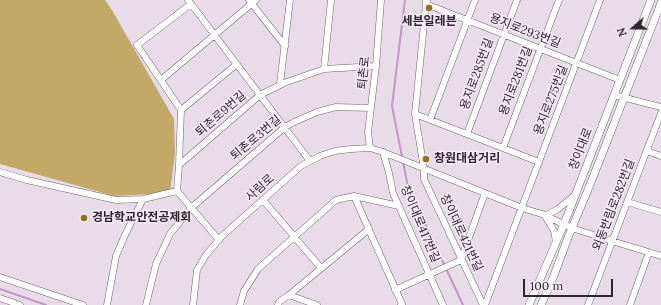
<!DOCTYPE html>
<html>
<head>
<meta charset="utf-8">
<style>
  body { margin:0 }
  #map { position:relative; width:661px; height:305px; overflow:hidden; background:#e9dce9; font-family:Lora,serif }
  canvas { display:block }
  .north { position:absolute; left:613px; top:8px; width:40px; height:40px; -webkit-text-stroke:3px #f6e9f6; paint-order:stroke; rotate:250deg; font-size:11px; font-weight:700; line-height:16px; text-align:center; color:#2c272c }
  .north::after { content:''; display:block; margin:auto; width:14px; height:18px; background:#2c272c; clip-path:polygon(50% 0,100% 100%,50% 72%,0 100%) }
  .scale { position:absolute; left:523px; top:279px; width:90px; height:18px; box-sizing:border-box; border:2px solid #2c272c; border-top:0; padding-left:5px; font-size:12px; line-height:14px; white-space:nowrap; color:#2c272c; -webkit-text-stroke:3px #f6e9f6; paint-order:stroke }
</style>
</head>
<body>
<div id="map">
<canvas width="661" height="305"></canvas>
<div class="north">N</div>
<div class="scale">100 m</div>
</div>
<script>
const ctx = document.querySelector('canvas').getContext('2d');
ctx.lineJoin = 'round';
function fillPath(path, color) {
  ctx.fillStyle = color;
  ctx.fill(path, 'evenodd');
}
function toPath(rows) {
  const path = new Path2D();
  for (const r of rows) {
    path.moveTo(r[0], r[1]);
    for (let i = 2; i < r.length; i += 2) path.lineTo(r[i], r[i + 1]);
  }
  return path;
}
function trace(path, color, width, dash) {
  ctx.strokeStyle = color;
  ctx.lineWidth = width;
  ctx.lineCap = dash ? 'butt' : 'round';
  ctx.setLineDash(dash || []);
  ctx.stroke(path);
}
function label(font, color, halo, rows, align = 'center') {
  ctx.font = font + ' Lora,"Noto Sans KR",serif';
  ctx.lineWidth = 3;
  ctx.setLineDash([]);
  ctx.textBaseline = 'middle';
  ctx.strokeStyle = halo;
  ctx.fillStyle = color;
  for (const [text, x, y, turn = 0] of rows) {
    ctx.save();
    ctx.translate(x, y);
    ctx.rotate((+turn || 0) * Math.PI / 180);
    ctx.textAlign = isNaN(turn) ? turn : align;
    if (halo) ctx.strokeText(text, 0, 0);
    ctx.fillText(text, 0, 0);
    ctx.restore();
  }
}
fillPath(toPath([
  [0,0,105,0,112,10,174,119,175,153,170,193,114,196,0,164]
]), '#c2a965');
trace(toPath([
  [405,0,392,106,408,187,463,305],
  [0,289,46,305]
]), '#c593c7', 2);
const minor = toPath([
  [188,0,310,161],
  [249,0,285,46],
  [426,0,426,4,415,114,424,169,424,179,483,305],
  [427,2,426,4,620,80],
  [191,4,137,45,181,110,179,165,177,191,219,240],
  [324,69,331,0],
  [161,80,256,0],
  [280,84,290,0],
  [614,95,661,107],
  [181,110,237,64],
  [415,114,539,162],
  [430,120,475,0],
  [467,134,517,0],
  [370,148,368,132,376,66,381,0],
  [503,148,559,0],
  [647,151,661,156],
  [383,152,389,173,393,193,443,305],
  [179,165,260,95,284,83,324,69,376,66],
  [0,172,27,180,116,200,143,199],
  [354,196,402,304,401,305],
  [263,200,321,268],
  [627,202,661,212],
  [545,216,558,209,575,195],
  [545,216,554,231,555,236,556,243],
  [0,277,83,305],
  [395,290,461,260,485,193],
  [289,295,317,305],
  [0,298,20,305],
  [107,305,116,256,125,235,143,199,177,191],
  [146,305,156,264,170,234,191,208,285,127,294,122,317,112,336,107,371,108],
  [193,305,197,270,206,255,222,236,301,166,320,156,335,151,351,149,370,148,383,152,522,208,542,214,572,228,612,241,661,256],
  [240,305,244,291,258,269,336,200,354,196,399,206],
  [278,305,279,302,289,295,369,229],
  [485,305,600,0],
  [588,305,661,113],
  [630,305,649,252]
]);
const major = toPath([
  [529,305,564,224,651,0],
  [541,305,553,278,569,235,590,185,661,3]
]);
trace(minor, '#6e636e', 7);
trace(major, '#6e636e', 8);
trace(minor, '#fff', 6);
trace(major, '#fff', 7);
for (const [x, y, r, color] of [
  [429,8,4,"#8e7217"],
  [426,159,4,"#8e7217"],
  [84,218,4,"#8e7217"]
]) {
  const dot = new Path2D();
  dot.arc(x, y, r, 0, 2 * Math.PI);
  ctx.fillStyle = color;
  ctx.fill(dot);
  trace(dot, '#f6e9f6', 1.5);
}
label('bold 12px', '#2c272c', '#f6e9f6', [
  ["세븐일레븐",429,22,"center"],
  ["창원대삼거리",434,159],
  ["경남학교안전공제회",92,218]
], 'left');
label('12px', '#2c272c', '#f6e9f6', [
  ["용지로293번길",525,31,21],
  ["퇴촌로",364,73,-84],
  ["용지로285번길",477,74,-70],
  ["용지로281번길",516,81,-69],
  ["용지로275번길",551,100,-69],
  ["퇴촌로9번길",221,114,-41],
  ["퇴촌로3번길",256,138,-40],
  ["창이대로",581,149,-69],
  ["사림로",260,188,-42],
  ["외동반림로282번길",614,205,-69],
  ["창이대로417번길",420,224,67],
  ["창이대로421번길",461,233,65]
]);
</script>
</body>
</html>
